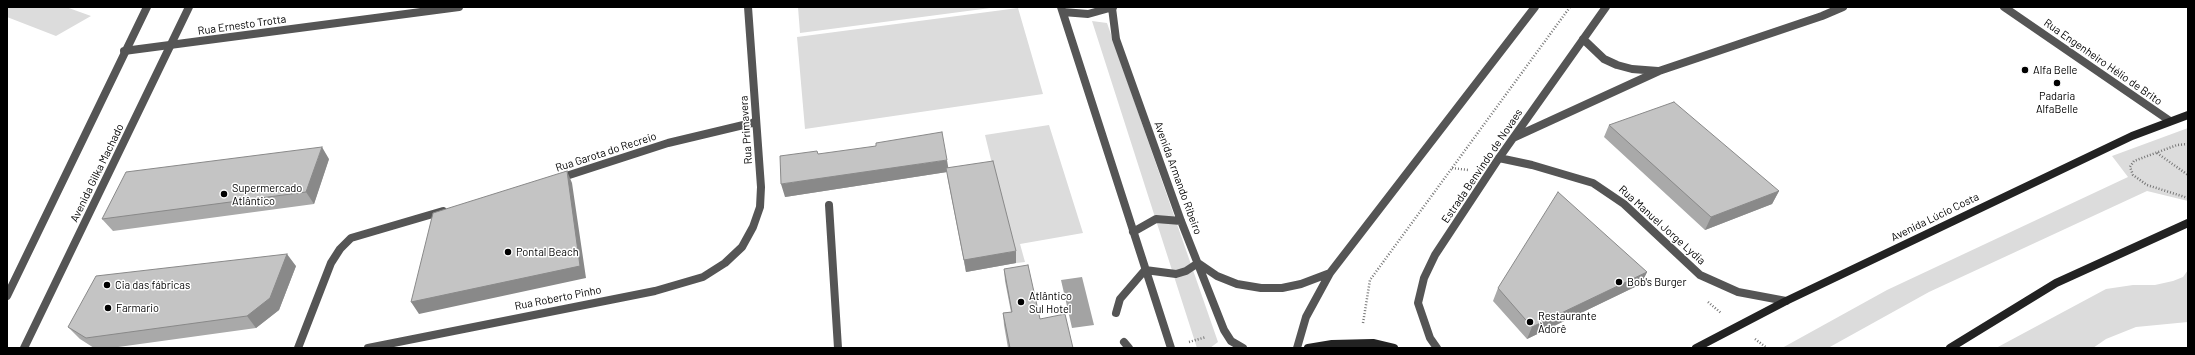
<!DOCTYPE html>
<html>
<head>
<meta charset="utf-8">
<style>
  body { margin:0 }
  #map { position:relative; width:2195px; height:355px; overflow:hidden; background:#fff; font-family:Barlow,sans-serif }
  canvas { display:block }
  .frame { position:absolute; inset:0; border:8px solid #000; pointer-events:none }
</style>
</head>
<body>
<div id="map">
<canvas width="2195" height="355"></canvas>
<div class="frame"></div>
</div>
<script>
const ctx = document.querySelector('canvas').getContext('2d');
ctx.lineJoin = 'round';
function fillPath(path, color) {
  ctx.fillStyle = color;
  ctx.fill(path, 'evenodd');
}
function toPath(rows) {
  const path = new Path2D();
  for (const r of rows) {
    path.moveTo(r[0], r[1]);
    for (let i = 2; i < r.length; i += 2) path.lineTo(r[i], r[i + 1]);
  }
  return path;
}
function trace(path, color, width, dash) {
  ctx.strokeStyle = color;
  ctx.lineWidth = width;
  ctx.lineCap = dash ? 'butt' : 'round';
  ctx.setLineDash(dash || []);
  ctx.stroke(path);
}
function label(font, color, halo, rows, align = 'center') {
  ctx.font = font + ' Barlow,sans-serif';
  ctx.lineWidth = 3;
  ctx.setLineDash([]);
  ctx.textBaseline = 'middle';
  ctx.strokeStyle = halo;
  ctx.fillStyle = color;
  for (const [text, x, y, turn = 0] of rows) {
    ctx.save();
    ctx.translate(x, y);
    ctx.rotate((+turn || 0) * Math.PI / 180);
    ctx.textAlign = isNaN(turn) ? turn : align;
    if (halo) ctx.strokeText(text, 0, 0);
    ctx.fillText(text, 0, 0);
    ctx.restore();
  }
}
fillPath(toPath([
  [7,7,66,7,91,16,56,36,7,17],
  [798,7,998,7,800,33],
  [1018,8,1043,94,805,129,797,37],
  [1092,21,1107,23,1218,342,1210,348,1197,348],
  [1049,125,1083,233,1020,244,1025,262,1016,263,985,135],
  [2188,128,2188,201,2147,191,1929,292,1828,348,1782,348,1887,290,2128,177,2112,156],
  [2188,270,2188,322,2136,327,2106,339,2093,348,1996,348,2106,289,2133,285,2155,285,2173,281,2183,277]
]), '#dcdcdc');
fillPath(toPath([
  [1082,277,1094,325,1072,328,1061,280]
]), '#a3a3a3');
trace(toPath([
  [2188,144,2177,145,2134,161,2130,167,2133,175,2147,185,2188,198],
  [2157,153,2188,175],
  [1452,168,1468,170],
  [1708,302,1721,313],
  [1363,323,1370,280,1570,7],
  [1755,339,1767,348],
  [1189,342,1206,337]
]), '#777', 2.5, [1, 2]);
trace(toPath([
  [829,205,838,348],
  [1116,313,1120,299,1145,270],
  [1124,342,1129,348]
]), '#555', 8);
trace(toPath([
  [1061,7,1171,348],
  [2004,7,2170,121],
  [1112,8,1116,39,1181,221,1224,330,1231,341,1243,348],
  [1063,12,1088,14,1113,7],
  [1583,39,1604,59,1617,65,1632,69,1658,71],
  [124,51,459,7],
  [1515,137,1659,71,1822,16,1843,7],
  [1499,158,1532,165,1593,183,1624,204,1700,275,1738,292,1786,301],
  [560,178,668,143,756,122],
  [1133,232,1156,219,1181,221],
  [1145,270,1176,274,1186,271,1198,263,1217,276,1237,284,1261,288,1282,288,1301,284,1330,273],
  [298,348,331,263,340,249,351,238,443,211],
  [368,348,655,291,703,277,725,263,742,247,753,227,760,207,761,187,748,7],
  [1297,348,1306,317,1330,273,1535,7],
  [1437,348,1430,338,1418,303,1424,278,1435,255,1499,158,1606,7]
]), '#555', 8);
trace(toPath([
  [7,296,147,7],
  [24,348,189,7]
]), '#555', 8);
trace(toPath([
  [1308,348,1332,344,1373,343,1394,348],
  [1696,348,1786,301,2132,136,2188,115],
  [1950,348,2056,283,2188,223]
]), '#222', 8);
fillPath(toPath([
  [1609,125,1779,191,1772,204,1705,230,1604,137],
  [818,154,948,168,1016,263,966,272,948,180,947,172,785,197],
  [329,159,314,204,113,231,102,219],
  [296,266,279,310,256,328,111,348,94,348,80,339,68,327],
  [1004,269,1040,319,1073,348,1008,348,1004,325,1003,313,1011,312,1005,281],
  [1647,272,1641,284,1527,339,1493,301,1498,288]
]), '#a9a9a9');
fillPath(toPath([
  [322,147,329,159,314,204,306,192],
  [947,160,949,172,946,168,947,172,785,197,781,184],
  [567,171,572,183,586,278,419,314,411,302],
  [1779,191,1772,204,1705,230,1711,217],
  [1016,251,1016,263,966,272,964,260],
  [287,254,296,266,279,310,256,328,247,316],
  [1647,272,1641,284,1527,339,1532,327]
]), '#898989');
const building = toPath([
  [1674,102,1779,191,1711,217,1609,125,1674,102],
  [942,132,947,160,781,184,780,156,817,151,818,154,876,146,876,143,942,132],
  [322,147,306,192,102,219,126,172,322,147],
  [993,161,1016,251,964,260,946,168,993,161],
  [567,171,580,266,411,302,433,213,567,171],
  [1558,192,1647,272,1532,327,1498,288,1558,192],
  [287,254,270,298,247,316,86,338,68,327,96,276,287,254],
  [1028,265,1040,319,1065,314,1073,348,1010,348,1003,313,1012,312,1004,269,1028,265]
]);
fillPath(building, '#c4c4c4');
trace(building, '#898989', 1);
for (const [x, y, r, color] of [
  [2025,70,4,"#000"],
  [2057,83,4,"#000"],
  [224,194,4,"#000"],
  [508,252,4,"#000"],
  [1619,282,4,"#000"],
  [107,285,4,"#000"],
  [1021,302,4,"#000"],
  [108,308,4,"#000"],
  [1530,322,4,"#000"]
]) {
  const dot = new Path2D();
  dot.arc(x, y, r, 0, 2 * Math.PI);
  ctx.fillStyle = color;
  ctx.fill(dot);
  trace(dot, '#fff', 1.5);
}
label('11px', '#000', '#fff', [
  ["Rua Ernesto Trotta",242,25,-8],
  ["Rua Engenheiro Hélio de Brito",2103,62,35],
  ["Rua Primavera",746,130,-94],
  ["Rua Garota do Recreio",606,152,-18],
  ["Estrada Benvindo de Novaes",1482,166,-56],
  ["Avenida Gilka Machado",97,173,-64],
  ["Avenida Armando Ribeiro",1178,178,70],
  ["Avenida Lúcio Costa",1935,217,-26],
  ["Rua Manuel Jorge Lydia",1662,225,42],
  ["Rua Roberto Pinho",558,298,-11]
]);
label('11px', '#000', '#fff', [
  ["Alfa Belle",2033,70],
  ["Padaria",2057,96,"center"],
  ["AlfaBelle",2057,109,"center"],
  ["Supermercado",232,188],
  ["Atlântico",232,201],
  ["Pontal Beach",516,252],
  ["Bob's Burger",1627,282],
  ["Cia das fábricas",115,285],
  ["Atlântico",1029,296],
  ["Sul Hotel",1029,309],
  ["Farmario",116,308],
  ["Restaurante",1538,316],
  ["Àdorê",1538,329]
], 'left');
</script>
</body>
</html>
